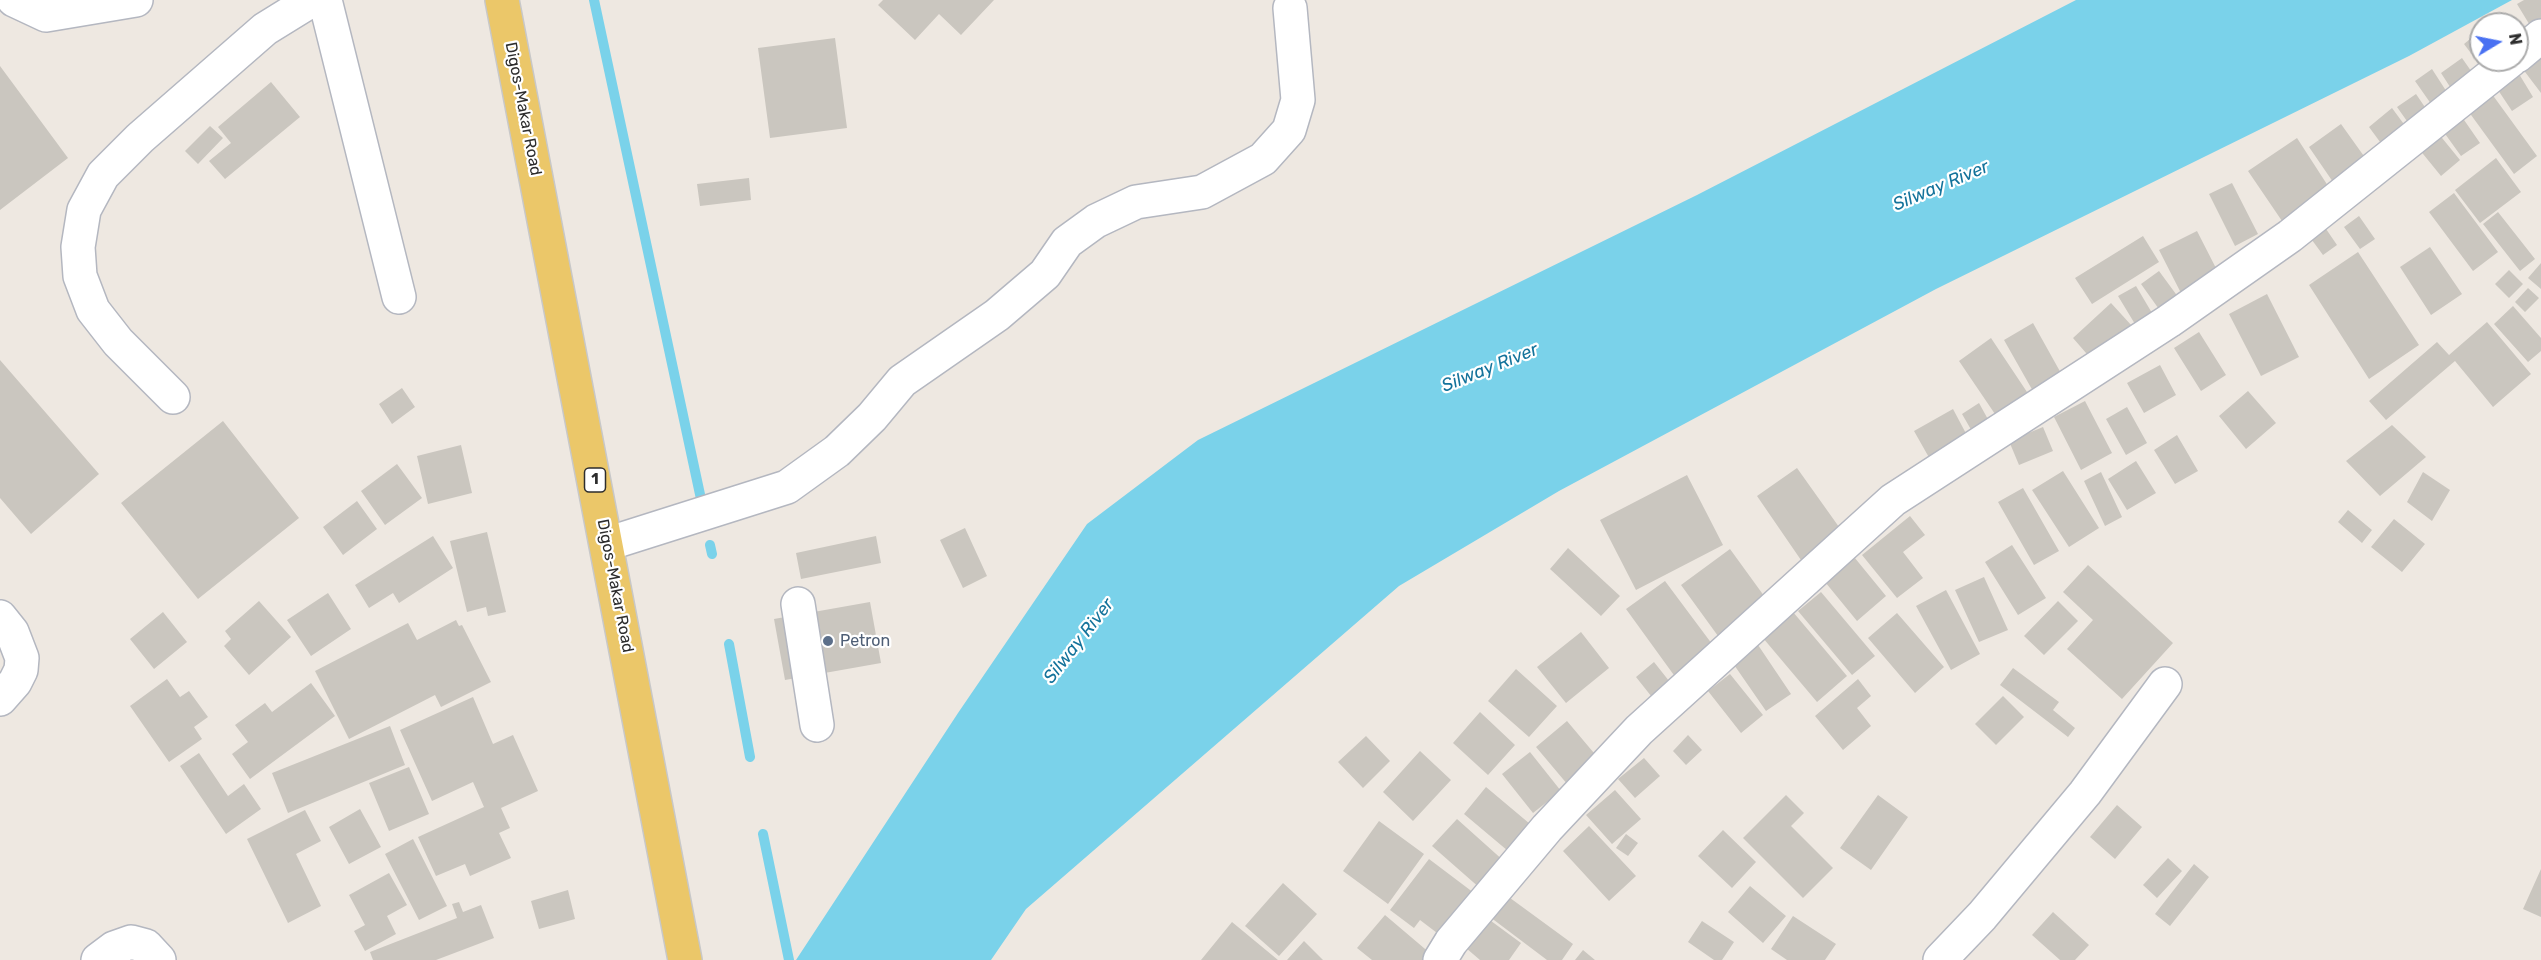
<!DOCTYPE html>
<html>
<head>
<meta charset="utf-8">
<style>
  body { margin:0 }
  #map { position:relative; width:2541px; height:960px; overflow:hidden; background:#eee8e1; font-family:Rubik,sans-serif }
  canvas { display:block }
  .north { position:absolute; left:2469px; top:12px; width:60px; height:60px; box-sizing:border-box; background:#fff; border:2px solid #ababab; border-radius:50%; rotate:80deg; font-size:16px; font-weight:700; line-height:24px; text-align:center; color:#2d2d2d }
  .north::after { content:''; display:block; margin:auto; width:21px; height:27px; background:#4971f2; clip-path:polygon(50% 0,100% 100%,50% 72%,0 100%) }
</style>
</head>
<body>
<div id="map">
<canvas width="2541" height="960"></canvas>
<div class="north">N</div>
</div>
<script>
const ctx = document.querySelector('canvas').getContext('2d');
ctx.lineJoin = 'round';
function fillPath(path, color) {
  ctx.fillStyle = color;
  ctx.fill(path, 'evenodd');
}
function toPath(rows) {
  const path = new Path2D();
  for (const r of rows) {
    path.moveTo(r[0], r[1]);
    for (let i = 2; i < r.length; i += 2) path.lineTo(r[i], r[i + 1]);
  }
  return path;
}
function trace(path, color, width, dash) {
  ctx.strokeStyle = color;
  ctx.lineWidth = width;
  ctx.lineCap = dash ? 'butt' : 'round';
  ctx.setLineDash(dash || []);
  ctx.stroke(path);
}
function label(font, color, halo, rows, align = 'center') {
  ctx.font = font + ' Rubik,sans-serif';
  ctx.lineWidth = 4.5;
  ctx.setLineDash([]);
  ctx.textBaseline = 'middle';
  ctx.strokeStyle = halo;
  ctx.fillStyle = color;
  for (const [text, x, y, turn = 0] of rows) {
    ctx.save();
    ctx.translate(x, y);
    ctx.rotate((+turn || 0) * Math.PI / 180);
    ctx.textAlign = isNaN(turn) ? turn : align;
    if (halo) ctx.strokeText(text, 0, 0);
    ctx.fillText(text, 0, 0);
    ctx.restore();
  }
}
fillPath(toPath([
  [2076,0,2512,0,2409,56,1936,289,1559,491,1399,586,1026,909,991,960,796,960,958,713,1087,524,1198,440,1697,195]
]), '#7ad2ea');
trace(toPath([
  [594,0,701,499],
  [710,545,712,554],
  [729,644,750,757],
  [763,834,789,960]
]), '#7ad2ea', 10);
fillPath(toPath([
  [883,0,994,0,961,35,939,14,915,40,878,5],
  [2524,0,2541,0,2541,27,2534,32,2517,4],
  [2481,30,2481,60,2501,60,2485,72,2464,44],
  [835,38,847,128,770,138,758,48],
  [2541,47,2541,93,2519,64],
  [2462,58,2476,78,2454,93,2441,73],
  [0,66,68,158,0,210],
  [2432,69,2452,100,2436,111,2415,81],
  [2516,69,2533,97,2512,111,2494,84],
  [271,82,300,117,225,179,209,161,231,143,218,127],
  [2489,90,2537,156,2514,174,2466,108],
  [2416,94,2433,119,2414,131,2397,107],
  [2392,108,2406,127,2383,146,2369,127],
  [2462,117,2480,143,2461,156,2443,131],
  [2341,124,2366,159,2333,182,2309,147],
  [210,126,223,138,198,164,185,151],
  [2438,133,2460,160,2441,176,2419,149],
  [2297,138,2330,189,2282,221,2248,171],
  [2496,158,2521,192,2480,223,2455,190],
  [749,178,751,200,700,206,697,184],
  [2232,183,2258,234,2235,246,2209,194],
  [2454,193,2498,252,2473,271,2429,212],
  [2498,212,2535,259,2520,271,2483,224],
  [2359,216,2375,239,2360,249,2344,227],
  [2324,226,2337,245,2323,255,2309,236],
  [2197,231,2220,276,2182,295,2159,250],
  [2143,236,2159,262,2092,304,2075,278],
  [2430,247,2462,294,2431,315,2400,267],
  [2358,252,2419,345,2369,379,2309,285],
  [2541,263,2541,289,2528,278],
  [2509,270,2523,284,2509,298,2495,284],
  [2159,271,2184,305,2166,319,2141,284],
  [2136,286,2155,318,2138,329,2118,296],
  [2528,288,2539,298,2525,312,2515,302],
  [2267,294,2299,357,2261,376,2229,314],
  [2111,303,2132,326,2093,361,2073,338],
  [2513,306,2541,338,2541,351,2528,362,2494,324],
  [2487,322,2531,374,2493,407,2455,361,2386,420,2369,401,2437,342,2449,355],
  [2033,323,2067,384,2038,400,2004,340],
  [2199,332,2226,375,2201,391,2174,348],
  [1991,338,2031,398,1999,420,1959,361],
  [0,360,99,474,31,534,0,498],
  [2160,365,2176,395,2144,413,2127,383],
  [402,388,415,407,392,424,379,404],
  [2248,391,2276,423,2246,449,2219,416],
  [2085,401,2112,453,2081,470,2054,417],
  [1979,403,1990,423,1973,433,1962,414],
  [2127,407,2147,443,2126,455,2106,419],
  [1953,409,1970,441,1931,461,1914,431],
  [223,421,299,518,198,599,121,503],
  [2392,425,2426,457,2380,496,2346,461],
  [2043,427,2053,451,2019,465,2009,441],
  [2177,435,2198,471,2175,484,2154,450],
  [461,445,472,493,428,504,417,456],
  [2136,461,2156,493,2127,510,2108,479],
  [397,464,422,498,385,525,361,491],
  [1797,468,1844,534,1803,563,1757,496],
  [2063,471,2099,528,2069,547,2032,490],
  [2101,472,2122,517,2105,526,2084,481],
  [2423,472,2450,490,2432,521,2407,502],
  [1687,475,1723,545,1636,590,1600,520],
  [2023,488,2059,551,2034,565,1998,502],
  [357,501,377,529,343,555,323,527],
  [2348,510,2372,530,2362,543,2338,522],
  [1910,516,1925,535,1903,552,1923,578,1897,598,1862,555],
  [2394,519,2425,544,2402,572,2371,547],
  [965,528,987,576,963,588,940,540],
  [487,532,506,612,488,616,486,607,467,612,450,541],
  [433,536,453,568,399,603,393,593,369,608,355,585],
  [876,536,881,563,801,579,796,553],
  [2012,545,2046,598,2018,615,1985,562],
  [1568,548,1620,596,1601,616,1550,569],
  [1730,549,1767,600,1718,636,1681,585],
  [1850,552,1886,596,1857,621,1821,577],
  [2088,565,2173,643,2122,699,2067,649,2093,620,2063,592],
  [1984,577,2008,630,1979,642,1955,590],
  [1665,581,1715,648,1676,678,1626,609],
  [1946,590,1980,654,1951,670,1916,606],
  [1821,592,1875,656,1852,675,1798,611],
  [328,593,351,629,311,656,287,620],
  [259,601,291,637,249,675,224,646,231,639,225,631],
  [2058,601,2078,621,2044,655,2024,636],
  [870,602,881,663,785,680,774,619],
  [163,612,187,642,154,669,130,639],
  [1793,612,1847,676,1817,702,1763,638],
  [1897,613,1944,667,1915,693,1868,638],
  [456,620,459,626,462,625,491,682,441,707,435,695,349,739,315,671,408,623,417,640],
  [1581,632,1609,668,1566,703,1537,667],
  [1756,642,1791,694,1766,711,1730,659],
  [1654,662,1677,691,1659,706,1636,677],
  [2013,668,2059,702,2053,710,2075,728,2068,737,2000,685],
  [1516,669,1557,706,1529,737,1488,701],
  [1730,674,1763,715,1741,733,1708,691],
  [167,679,180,697,189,691,208,717,194,727,202,739,169,762,130,706],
  [1858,679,1871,696,1857,708,1871,726,1843,750,1815,716],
  [311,683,335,716,250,779,232,754,248,742,235,725,265,703,272,712],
  [2003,696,2024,717,1996,745,1975,724],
  [473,697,493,744,513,735,538,791,501,808,510,828,499,833,511,858,470,876,465,864,436,876,418,837,484,807,473,782,432,801,400,730],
  [1480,712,1515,745,1488,775,1453,743],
  [1567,721,1599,759,1568,785,1536,747],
  [390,726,405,765,288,813,272,773],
  [1688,735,1702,750,1686,765,1673,751],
  [1366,736,1390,761,1363,788,1338,762],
  [1420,751,1451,780,1413,821,1383,792],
  [1530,752,1561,791,1533,813,1502,774],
  [199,753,228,796,244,784,261,809,226,834,180,766],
  [1644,758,1660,776,1635,798,1618,779],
  [409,767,429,814,389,831,369,783],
  [1486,787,1536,829,1514,856,1464,814],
  [1615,790,1641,819,1612,844,1586,815],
  [1786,795,1804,813,1791,826,1833,868,1803,898,1743,838],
  [1878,795,1908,817,1871,870,1840,848],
  [2117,805,2142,827,2115,859,2090,837],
  [360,809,381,847,349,864,329,827],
  [305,810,321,841,296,854,321,906,288,923,247,839],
  [1457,819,1505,862,1481,889,1432,846],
  [1379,821,1424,854,1388,904,1343,871],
  [1589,826,1636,876,1609,901,1563,851],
  [1723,830,1756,862,1732,888,1698,856],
  [1626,834,1638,843,1628,856,1616,848],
  [413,839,447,906,419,920,385,854],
  [2168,858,2182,871,2157,898,2143,885],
  [1429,859,1478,896,1445,939,1420,920,1414,928,1390,910],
  [2194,864,2209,877,2170,926,2155,914],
  [2541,869,2541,917,2523,909],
  [389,873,407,905,387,916,396,934,365,951,354,931,365,925,349,895],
  [1283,883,1317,914,1279,956,1245,926],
  [1750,886,1786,916,1763,943,1728,912],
  [568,890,575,919,539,929,531,901],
  [1506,895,1573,944,1562,960,1547,960,1490,917],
  [459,902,463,912,481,905,494,938,436,960,373,960,370,952,457,918,452,904],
  [2053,912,2089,945,2075,960,2060,960,2032,935],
  [1385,915,1431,954,1426,960,1372,960,1357,948],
  [1793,916,1836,944,1825,960,1787,960,1771,949],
  [1487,918,1521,943,1509,960,1480,960,1466,948],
  [1702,921,1734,942,1722,960,1714,960,1688,942],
  [1232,922,1278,960,1201,960],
  [1304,941,1323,960,1287,960],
  [1583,950,1595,960,1575,960]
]), '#cac6bf');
const minor = toPath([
  [14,0,46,15,136,0],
  [325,0,399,297],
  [2517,56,2541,36],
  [173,397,118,342,93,310,80,276,78,247,84,210,103,175,140,138,265,29,312,0],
  [607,544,787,487,837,451,872,417,902,381,997,315,1045,274,1067,242,1096,221,1136,202,1202,192,1263,159,1289,130,1298,100,1290,8],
  [798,604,817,725],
  [0,617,12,632,22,658,21,670,15,682,0,699],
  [98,960,114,948,131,942,146,946,159,960],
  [1440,960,1451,942,1547,828,1639,730,1893,500,2169,321,2290,236,2511,60],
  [1940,960,1982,916,2085,793,2165,684]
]);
const major = toPath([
  [502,0,685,960]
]);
trace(minor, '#b4b7c0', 36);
trace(major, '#c8c8c8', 36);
trace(minor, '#fff', 33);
trace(major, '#ebc769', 33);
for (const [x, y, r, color] of [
  [828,641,6,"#5c6f8a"]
]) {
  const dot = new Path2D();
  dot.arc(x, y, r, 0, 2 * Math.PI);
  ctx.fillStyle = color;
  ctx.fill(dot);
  trace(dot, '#fff', 2);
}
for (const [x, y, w] of [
  [595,480,21]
]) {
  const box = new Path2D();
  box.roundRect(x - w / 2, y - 12, w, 24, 4.5);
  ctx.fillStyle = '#fff';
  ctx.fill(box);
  trace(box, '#2d2d2d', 1.5);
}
label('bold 15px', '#2d2d2d', null, [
  ["1",595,480]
]);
label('16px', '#2d2d2d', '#fff', [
  ["Digos-Makar Road",523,109,79],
  ["Digos-Makar Road",615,586,79]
]);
label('16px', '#4e5e75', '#fff', [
  ["Petron",840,641]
], 'left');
label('italic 18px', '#14739b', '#fff', [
  ["Silway River",1941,186,-23],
  ["Silway River",1490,368,-22],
  ["Silway River",1079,641,-52]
]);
</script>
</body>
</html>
